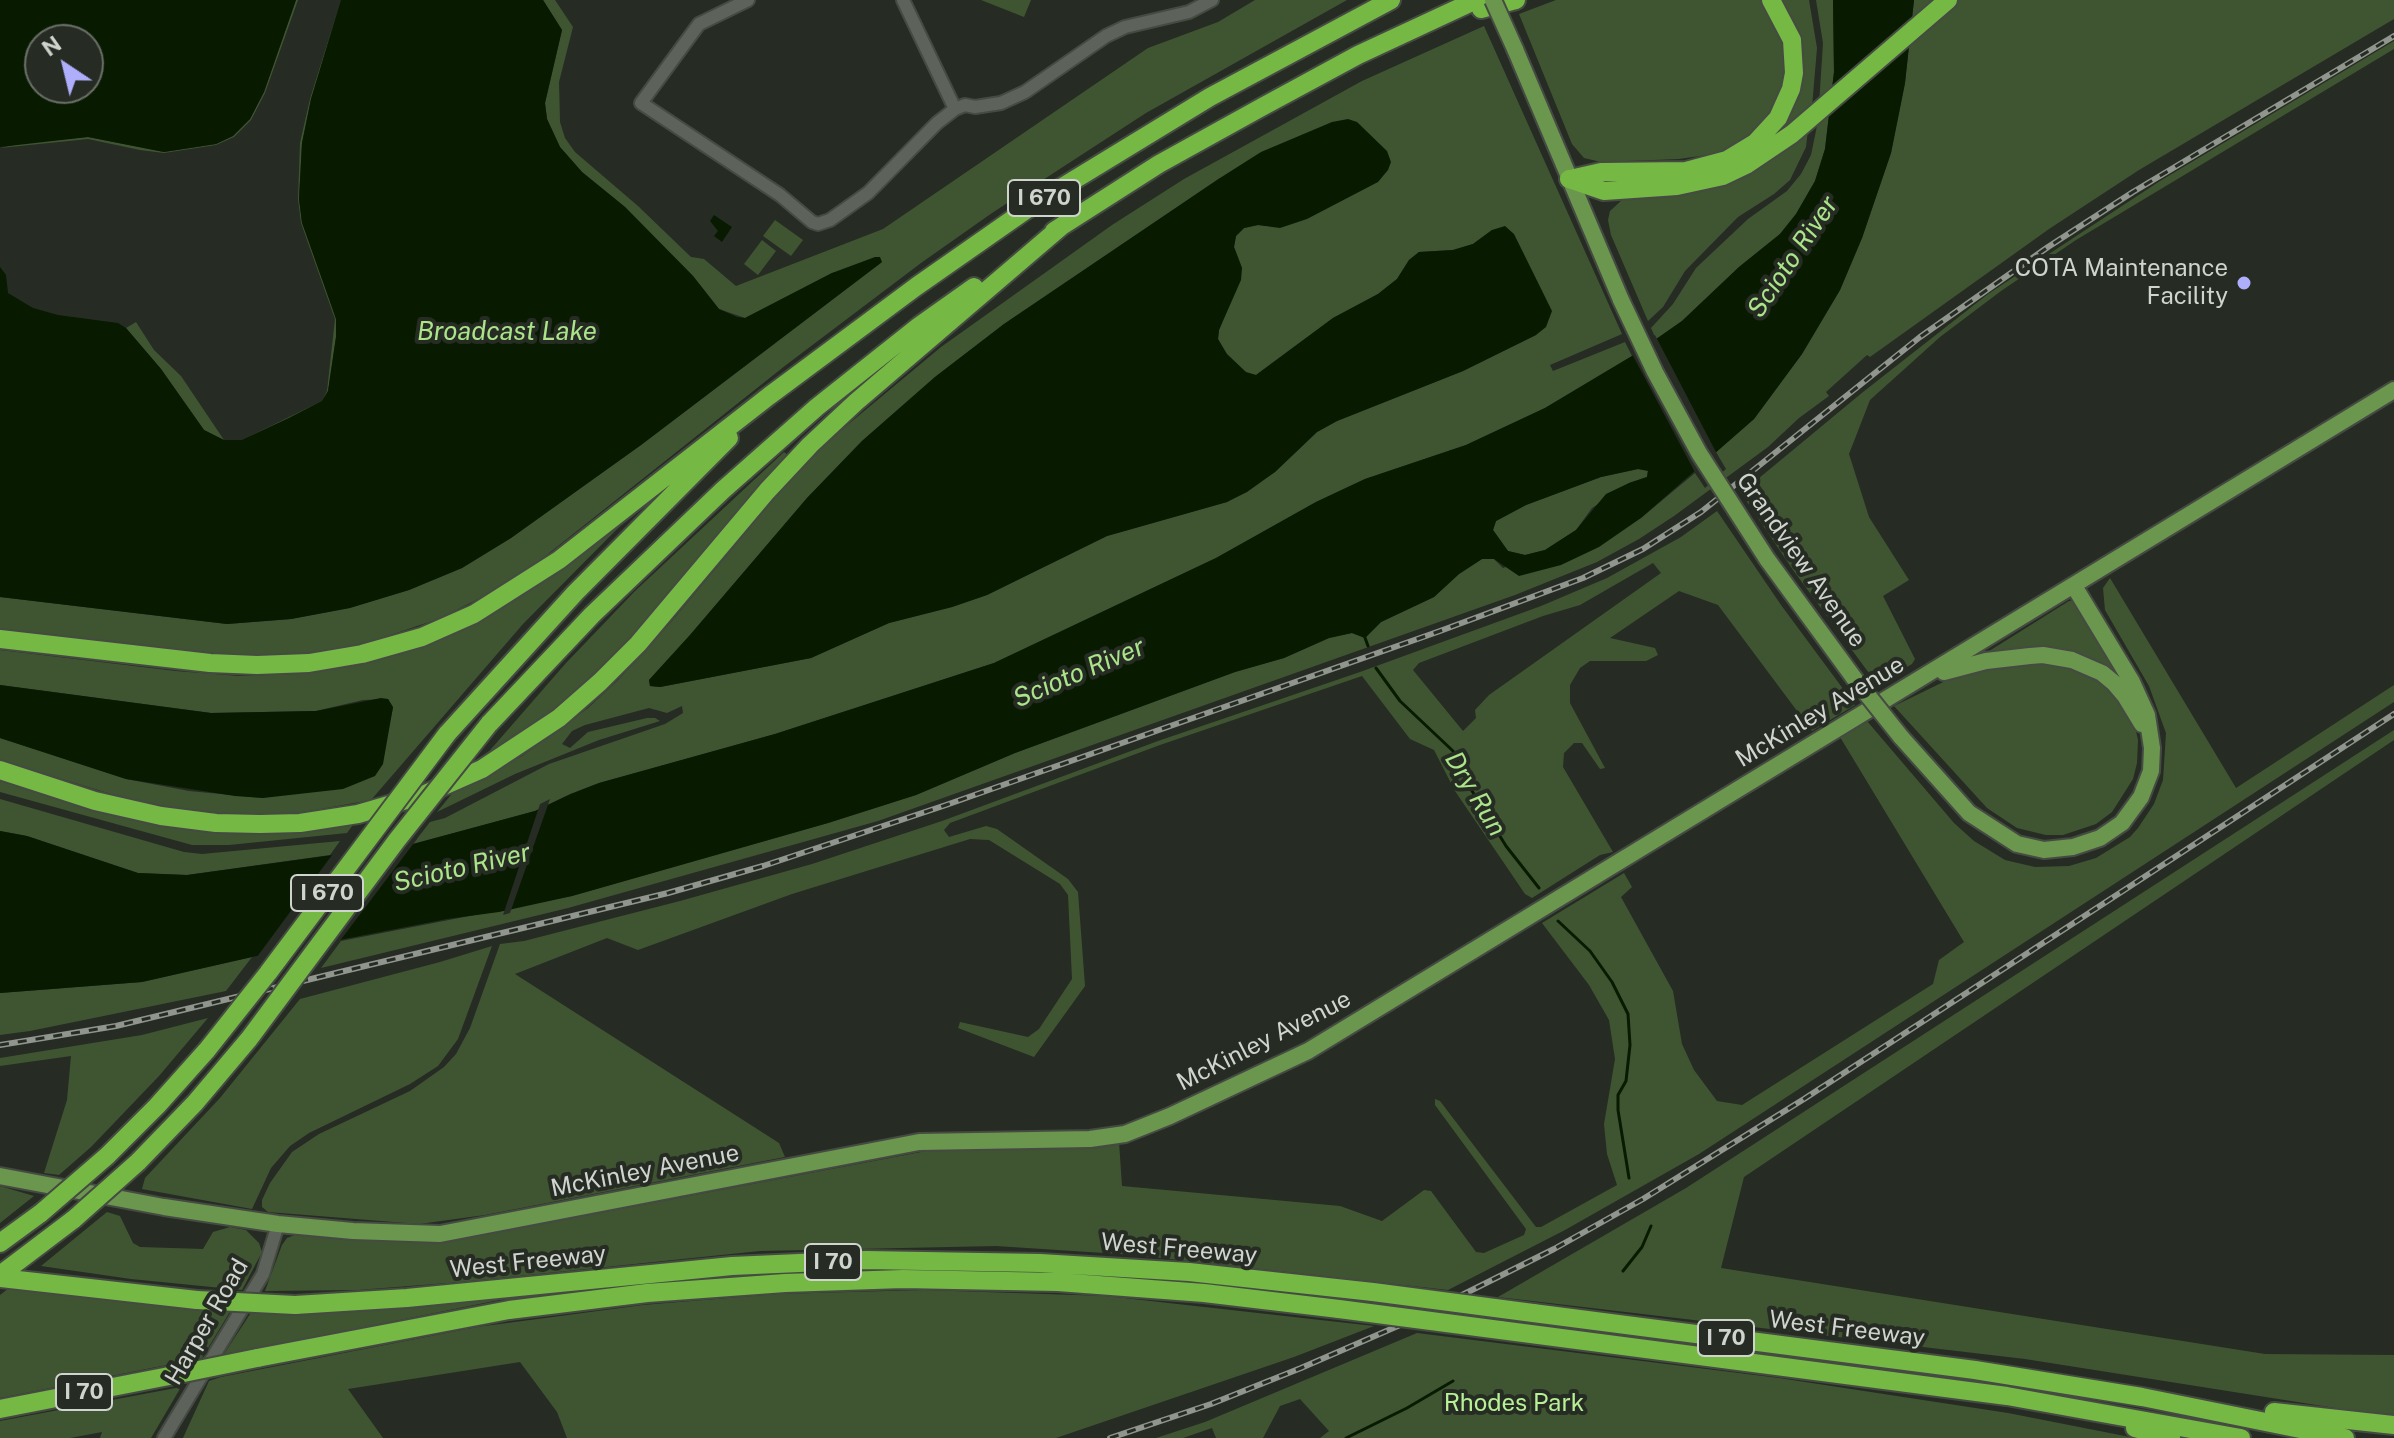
<!DOCTYPE html>
<html>
<head>
<meta charset="utf-8">
<style>
  body { margin:0 }
  #map { position:relative; width:2394px; height:1438px; overflow:hidden; background:#262c24; font-family:"Public Sans",sans-serif }
  canvas { display:block }
  .north { position:absolute; left:24px; top:24px; width:80px; height:80px; box-sizing:border-box; background:#262c24; border:2px solid #6a6f68; border-radius:50%; rotate:325deg; font-size:22px; font-weight:700; line-height:32px; text-align:center; color:#d0d4ce }
  .north::after { content:''; display:block; margin:auto; width:28px; height:36px; background:#afaefa; clip-path:polygon(50% 0,100% 100%,50% 72%,0 100%) }
</style>
</head>
<body>
<div id="map">
<canvas width="2394" height="1438"></canvas>
<div class="north">N</div>
</div>
<script>
const ctx = document.querySelector('canvas').getContext('2d');
ctx.lineJoin = 'round';
function fillPath(path, color) {
  ctx.fillStyle = color;
  ctx.fill(path, 'evenodd');
}
function toPath(rows) {
  const path = new Path2D();
  for (const r of rows) {
    path.moveTo(r[0], r[1]);
    for (let i = 2; i < r.length; i += 2) path.lineTo(r[i], r[i + 1]);
  }
  return path;
}
function trace(path, color, width, dash) {
  ctx.strokeStyle = color;
  ctx.lineWidth = width;
  ctx.lineCap = dash ? 'butt' : 'round';
  ctx.setLineDash(dash || []);
  ctx.stroke(path);
}
function label(font, color, halo, rows, align = 'center') {
  ctx.font = font + ' "Public Sans",sans-serif';
  ctx.lineWidth = 8;
  ctx.setLineDash([]);
  ctx.textBaseline = 'middle';
  ctx.strokeStyle = halo;
  ctx.fillStyle = color;
  for (const [text, x, y, turn = 0] of rows) {
    ctx.save();
    ctx.translate(x, y);
    ctx.rotate((+turn || 0) * Math.PI / 180);
    ctx.textAlign = isNaN(turn) ? turn : align;
    if (halo) ctx.strokeText(text, 0, 0);
    ctx.fillText(text, 0, 0);
    ctx.restore();
  }
}
fillPath(toPath([
  [296,0,298,0,265,93,251,120,234,137,216,145,164,153,140,150,88,139,0,148,23,143,88,137,164,152,216,144,233,136,250,119,264,92],
  [341,0,311,99,302,143,299,199,302,223,313,248,336,319,336,337,328,391,322,401,289,418,242,440,224,440,204,430,161,369,126,328,136,322,154,350,181,376,224,440,242,440,322,401,327,391,335,319,301,223,298,199,300,143,310,99],
  [543,0,555,0,573,27,559,82,560,122,565,138,575,152,638,206,691,257,704,259,736,286,883,229,1148,48,1218,22,1255,0,1347,0,1146,113,992,213,921,263,786,365,543,558,505,585,441,618,367,643,327,652,255,657,194,655,0,632,0,597,227,624,291,619,349,608,409,590,462,568,511,538,641,445,882,262,832,273,745,318,719,309,693,276,625,207,582,172,560,147,547,119,545,103,562,30],
  [981,0,1031,0,1024,17],
  [1556,0,1762,0,1784,42,1785,59,1785,77,1773,107,1764,121,1741,142,1714,154,1679,159,1601,162,1584,158,1572,144,1519,14],
  [1780,0,1809,0,1817,48,1812,107,1775,139,1760,146,1778,128,1793,22],
  [1816,0,1833,0,1834,72,1825,149,1815,181,1796,214,1780,234,1739,267,1682,321,1656,339,1651,328,1673,304,1696,268,1748,219,1787,191,1801,174,1811,155,1818,121,1823,43],
  [1914,0,1939,0,1938,18,1959,0,2394,0,2394,19,2139,170,2049,229,1870,357,1867,355,1826,392,1829,396,1799,418,1768,447,1674,516,1639,539,1597,562,1515,595,878,821,568,908,321,968,341,941,572,896,828,823,916,795,1015,753,1235,672,1284,658,1329,638,1352,633,1365,638,1381,622,1434,597,1459,574,1482,559,1494,559,1503,568,1641,518,1695,473,1705,488,1726,469,1716,452,1754,419,1802,354,1840,290,1862,238,1891,153,1905,83],
  [1484,26,1622,334,1550,365,1553,371,1625,342,1632,356,1545,408,1466,445,1365,479,1316,502,1216,558,994,663,775,734,599,783,570,794,535,811,413,844,430,822,445,818,549,764,665,724,683,713,682,706,667,713,649,708,585,725,572,731,562,744,570,748,588,732,647,718,655,718,660,721,599,740,515,774,437,812,455,790,522,756,588,708,618,680,671,622,787,483,827,442,941,347,1112,225,1184,179,1362,81],
  [1220,178,1280,227,1258,225,1244,228,1236,236,1234,247,1242,268,1219,330,1218,339,1226,354,1246,373,1256,375,1333,318,1378,294,1397,279,1409,260,1419,252,1453,250,1473,244,1492,230,1536,335,1463,371,1337,421,1317,432,1275,472,1227,502,1107,536,987,595,952,607,889,623,811,658,660,687,650,686,649,680,690,635,807,498,862,441,935,377,1004,324],
  [2394,41,2394,49,2076,240,2001,291,1940,337,1870,400,1849,454,1869,517,1909,580,1883,596,1915,659,1912,664,1877,684,1793,570,1741,493,1863,392,1988,294,2160,181],
  [1808,130,1806,147,1790,180,1774,194,1738,217,1685,271,1663,307,1648,321,1611,235,1608,220,1610,211,1623,199],
  [775,220,803,240,791,256,763,236],
  [762,240,776,251,758,275,744,264],
  [784,452,788,455,756,490,660,606,600,672,559,708,485,756,566,663,635,591],
  [1638,469,1648,470,1647,477,1629,483,1592,508,1576,530,1545,550,1525,555,1508,551,1493,530,1496,521,1526,505,1601,477],
  [1717,511,1781,605,1855,705,1812,731,1718,605,1679,591,1610,638,1655,648,1658,655,1646,661,1590,661,1580,668,1570,685,1570,703,1605,768,1600,769,1582,743,1574,743,1564,753,1563,767,1613,852,1600,855,1532,898,1525,894,1455,791,1434,750,1410,739,1362,676,1160,745,950,823,944,830,949,837,986,826,997,829,1068,879,1078,892,1085,986,1034,1057,958,1028,960,1022,1028,1037,1039,1029,1072,979,1068,895,1060,884,989,840,970,839,792,894,638,950,607,938,515,974,779,1143,785,1157,485,1215,419,1224,268,1212,262,1207,262,1200,270,1183,292,1152,319,1134,410,1091,444,1067,456,1054,470,1028,500,944,524,941,680,901,812,864,942,821,1158,741,1360,672,1541,606,1607,578,1681,537],
  [1653,563,1661,573,1489,695,1475,710,1476,718,1463,731,1413,670,1419,663,1543,616,1580,605],
  [620,522,622,524,523,624,371,800,299,813,213,814,137,802,0,760,0,738,126,779,189,791,263,798,389,726,393,708,388,699,363,700,316,711,211,713,0,685,0,650,176,671,239,676,295,674,341,667,384,657,430,642,473,623,562,566],
  [2110,578,2236,788,2394,685,2394,702,1699,1154,1565,1230,1448,1290,1135,1255,996,1246,760,1251,461,1282,358,1290,265,1291,282,1245,287,1238,297,1234,451,1241,937,1149,1084,1148,1119,1142,1122,1186,1340,1206,1382,1221,1424,1190,1431,1191,1476,1252,1484,1253,1524,1235,1526,1229,1435,1105,1435,1099,1440,1101,1536,1227,1541,1227,1617,1185,1607,1154,1604,1124,1615,1059,1609,1020,1589,985,1542,923,1624,873,1632,887,1621,897,1673,991,1682,1044,1694,1070,1717,1101,1742,1105,1933,984,1939,960,1964,942,1840,737,1867,721,1954,823,1974,841,2005,860,2035,867,2069,866,2096,858,2130,837,2138,828,2154,804,2163,780,2166,733,2149,686,2105,610,2103,588],
  [2075,600,2117,668,2108,672,1986,653,2069,601],
  [2031,660,2077,665,2115,690,2134,722,2138,740,2137,763,2133,779,2112,812,2096,824,2063,835,2046,835,2017,828,1987,808,1894,706,1966,671],
  [2394,730,2394,740,1744,1177,1721,1268,2265,1354,2394,1355,2394,1414,2367,1413,2025,1359,1498,1297,1686,1188],
  [0,781,93,810,200,830,276,833,355,822,347,833,229,845,192,845,0,792],
  [0,799,184,852,202,854,340,841,330,855,187,875,138,873,27,836,0,831],
  [492,946,458,1039,438,1066,410,1084,309,1133,290,1146,271,1168,252,1209,142,1189,145,1178,220,1098,300,999,440,962],
  [252,957,226,991,30,1031,0,1035,0,993,142,982],
  [208,1018,159,1076,91,1147,59,1175,44,1173,67,1100,71,1056,0,1066,0,1058,142,1035],
  [0,1186,34,1196,0,1223],
  [107,1212,120,1216,133,1243,140,1247,203,1249,213,1232,230,1227,246,1230,259,1243,262,1252,242,1290,131,1279,41,1266],
  [13,1285,231,1310,202,1358,0,1398,0,1295],
  [924,1290,1106,1296,1374,1326,1294,1357,1056,1438,567,1438,557,1412,520,1362,348,1389,383,1438,183,1438,209,1381,221,1377,477,1327,643,1305,776,1294],
  [509,1298,261,1348,224,1354,252,1311,380,1310],
  [1417,1333,1779,1378,2008,1413,2135,1438,1320,1438,1329,1431,1300,1399,1280,1406,1263,1438,1216,1438,1212,1428,1183,1438,1156,1438,1205,1422],
  [181,1387,151,1438,100,1438,102,1432,70,1438,0,1438,0,1421]
]), '#3f5531');
fillPath(toPath([
  [0,0,296,0,264,92,250,119,233,136,216,144,164,152,88,137,0,147],
  [40,40,88,40,88,88,40,88],
  [341,0,543,0,562,30,545,103,547,119,560,147,582,172,625,207,693,276,719,309,737,317,745,318,832,273,875,257,880,257,882,262,641,445,511,538,462,568,409,590,350,608,291,619,227,624,0,597,0,267,6,275,8,293,33,308,58,315,118,323,126,328,161,369,204,430,224,440,242,440,289,418,322,401,328,391,336,337,336,319,302,223,299,199,302,143,311,99],
  [1833,0,1914,0,1905,83,1891,153,1862,238,1840,290,1802,354,1754,419,1641,518,1599,547,1561,565,1519,576,1494,559,1482,559,1459,574,1434,597,1381,622,1365,638,1352,633,1329,638,1284,658,1235,672,1015,753,916,795,828,823,572,896,499,912,447,919,252,957,142,982,0,993,0,831,27,836,138,873,187,875,413,844,535,811,571,794,599,783,775,734,994,663,1216,558,1316,502,1365,479,1466,445,1545,408,1632,356,1682,321,1739,267,1780,234,1796,214,1815,181,1825,149,1834,72],
  [1638,469,1648,471,1647,477,1629,483,1606,494,1576,530,1545,550,1525,555,1508,551,1493,530,1496,521,1526,505,1601,477],
  [1348,119,1357,122,1387,151,1391,162,1388,170,1378,182,1307,219,1280,228,1258,225,1244,228,1236,236,1234,247,1242,268,1241,280,1219,330,1218,339,1227,354,1246,372,1256,375,1333,318,1378,294,1397,279,1409,260,1419,252,1453,250,1473,244,1492,230,1505,226,1514,234,1552,311,1546,327,1536,335,1463,371,1337,421,1317,432,1275,472,1247,492,1227,502,1107,536,987,595,952,607,889,623,811,658,660,687,650,686,649,680,690,635,807,498,862,441,935,377,1004,324,1220,178,1261,152,1332,122],
  [714,215,732,227,722,242,714,236,718,231,710,221],
  [0,685,211,713,316,711,381,698,388,699,393,707,383,764,375,776,343,789,263,798,235,796,126,779,0,738]
]), '#081b00');
fillPath(toPath([
  [1655,335,1718,456,1697,476,1631,352],
  [550,799,510,913,503,915,540,804],
  [417,839,336,946,254,961,335,851]
]), '#262c24');
trace(toPath([
  [1364,635,1368,646],
  [1376,668,1400,701,1453,751,1469,786,1506,846,1539,888],
  [1558,921,1590,951,1612,982,1628,1014,1630,1045,1626,1081,1618,1095,1618,1110,1629,1178],
  [1623,1271,1642,1247,1651,1226],
  [1346,1438,1407,1408,1453,1381]
]), '#081b00', 3);
const minor = toPath([
  [748,0,699,24,641,103,780,195,812,222,818,224,830,220,868,193,937,123,955,109,965,105,975,107,1001,103,1025,92,1106,36,1125,27,1189,12,1212,0],
  [903,0,955,109],
  [164,1438,263,1274,278,1224]
]);
const major = toPath([
  [1515,49,1621,300],
  [1767,559,1854,678],
  [1944,672,1986,661,2030,656,2043,655,2072,660,2102,673,2114,683,2125,696,2142,724],
  [1901,737,1969,813,2017,844,2044,850,2073,847,2100,838,2122,823,2141,797,2151,771,2152,748,2147,715,2132,682,2074,586],
  [0,1176,164,1207,278,1224,353,1231,440,1234,919,1142,1090,1139,1125,1134,1170,1116,1308,1051,2394,390]
]);
const highway = toPath([
  [1481,9,1516,0],
  [1569,179,1604,191,1677,186,1723,176,1746,165,1792,134,1948,0],
  [1570,179,1601,172,1686,171,1727,160,1755,143,1778,118,1791,89,1794,73,1792,40,1771,0],
  [1054,231,1159,164,1262,107,1358,55,1476,0],
  [0,639,210,663,257,665,309,663,362,654,422,637,474,614,559,560,769,396,917,286,1033,205,1210,97,1391,0],
  [489,724,592,615,723,490,817,407,919,326,974,287],
  [447,734,575,593,729,438],
  [0,770,95,801,161,816,216,823,260,824,300,823,358,814,423,795,482,769,559,718,600,682,638,644,767,491,810,445,856,402,1063,225],
  [107,1156,157,1106,207,1050],
  [138,1162,195,1103,249,1039],
  [0,1243,41,1213],
  [0,1275,74,1219],
  [0,1278,197,1300],
  [295,1305,407,1298,732,1266,866,1260,1040,1263,1189,1272,1373,1292],
  [1533,1313,1975,1370,2142,1397,2345,1438],
  [1500,1330,2007,1396,2241,1438],
  [257,1358,509,1310,647,1293,785,1283,903,1279,1058,1282,1204,1293,1339,1309],
  [0,1409,169,1376],
  [2274,1412,2394,1425],
  [2135,1428,2171,1438]
]);
trace(minor, '#454a43', 16);
trace(major, '#454a43', 20);
trace(highway, '#454a43', 22);
trace(minor, '#5d635a', 12);
trace(major, '#6b964d', 16);
trace(highway, '#75b844', 18);
const rail = toPath([
  [0,1045,116,1026,668,893,763,866,946,805,1440,631,1583,578,1643,549,1701,512,1920,337,2048,247,2133,192,2394,36],
  [1110,1438,1211,1404,1301,1368,1414,1319,1554,1249,1643,1199,1804,1099,2394,714]
]);
trace(rail, '#90958e', 6);
trace(rail, '#262c24', 3, [9]);
const majorBridge = toPath([
  [1493,0,1515,49],
  [1621,300,1655,372,1699,453,1767,559],
  [1854,678,1901,737]
]);
const highwayBridge = toPath([
  [249,1039,397,840,489,724],
  [207,1050,268,973,447,734],
  [41,1213,107,1156],
  [74,1219,138,1162],
  [1373,1292,1533,1313],
  [197,1300,295,1305],
  [1339,1309,1500,1330],
  [169,1376,257,1358]
]);
trace(majorBridge, '#454a43', 20, []);
trace(highwayBridge, '#454a43', 22, []);
trace(majorBridge, '#6b964d', 16);
trace(highwayBridge, '#75b844', 18);
for (const [x, y, r, color] of [
  [2244,283,8,"#afaefa"]
]) {
  const dot = new Path2D();
  dot.arc(x, y, r, 0, 2 * Math.PI);
  ctx.fillStyle = color;
  ctx.fill(dot);
  trace(dot, '#262c24', 3);
}
for (const [x, y, w] of [
  [1044,198,72],
  [327,893,72],
  [833,1262,56],
  [1726,1338,56],
  [84,1392,56]
]) {
  const box = new Path2D();
  box.roundRect(x - w / 2, y - 18, w, 36, 6);
  ctx.fillStyle = '#262c24';
  ctx.fill(box);
  trace(box, '#d0d4ce', 2);
}
label('bold 22px', '#d0d4ce', null, [
  ["I 670",1044,198],
  ["I 670",327,893],
  ["I 70",833,1262],
  ["I 70",1726,1338],
  ["I 70",84,1392]
]);
label('24px', '#d0d4ce', '#262c24', [
  ["COTA Maintenance",2228,269],
  ["Facility",2228,297]
], 'right');
label('24px', '#d0d4ce', '#262c24', [
  ["Grandview Avenue",1801,560,55],
  ["McKinley Avenue",1820,712,-31],
  ["McKinley Avenue",1264,1041,-27],
  ["McKinley Avenue",645,1171,-11],
  ["West Freeway",1179,1249,5],
  ["West Freeway",528,1262,-6],
  ["Harper Road",207,1322,-60],
  ["West Freeway",1847,1329,7]
]);
label('24px', '#b7f095', '#262c24', [
  ["Rhodes Park",1514,1404]
]);
label('italic 26px', '#ace48a', '#262c24', [
  ["Scioto River",1793,257,-56],
  ["Broadcast Lake",507,332],
  ["Scioto River",1079,673,-23],
  ["Dry Run",1475,794,59],
  ["Scioto River",462,868,-13]
]);
</script>
</body>
</html>
